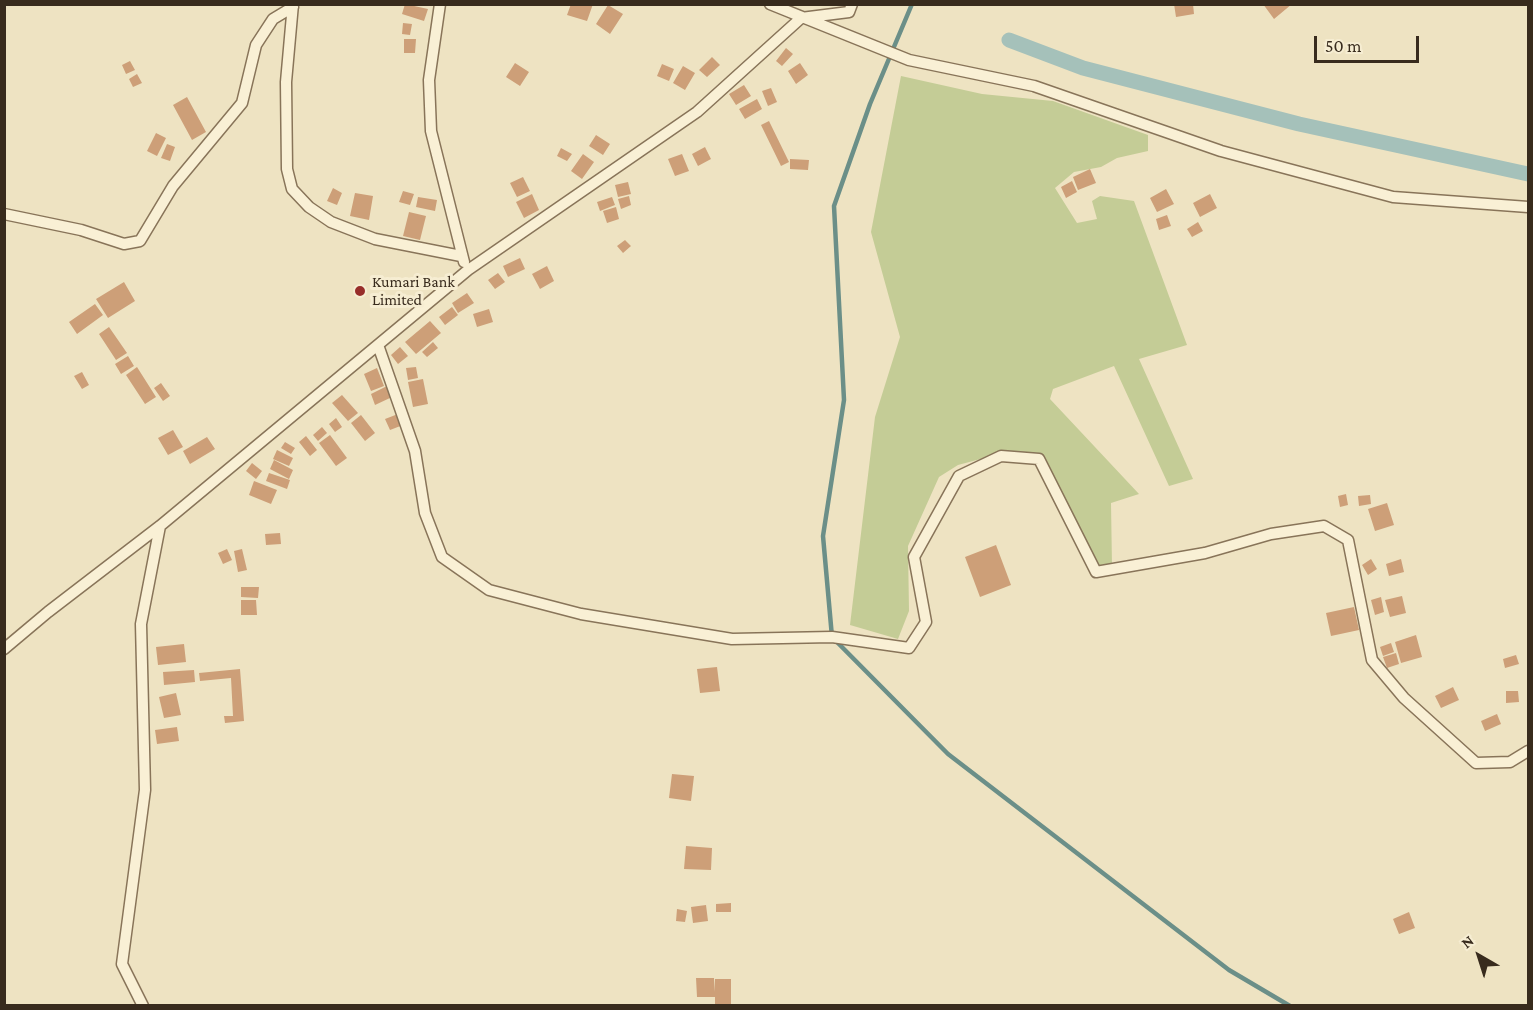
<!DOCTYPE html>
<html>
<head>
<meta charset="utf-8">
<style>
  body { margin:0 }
  #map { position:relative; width:1533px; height:1010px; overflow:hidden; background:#eee3c2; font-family:"Crimson Pro",serif }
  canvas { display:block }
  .frame { position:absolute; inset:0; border:6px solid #382b1d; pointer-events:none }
  .north { position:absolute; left:1449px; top:926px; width:60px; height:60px; -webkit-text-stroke:4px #f6edd2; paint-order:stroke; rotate:321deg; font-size:16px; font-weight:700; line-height:24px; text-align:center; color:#382b1d }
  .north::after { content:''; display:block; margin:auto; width:21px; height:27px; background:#382b1d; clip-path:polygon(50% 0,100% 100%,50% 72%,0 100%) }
  .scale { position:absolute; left:1314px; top:36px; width:105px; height:27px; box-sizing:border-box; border:3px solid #382b1d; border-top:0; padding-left:8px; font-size:18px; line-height:21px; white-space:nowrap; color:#382b1d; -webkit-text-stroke:4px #f6edd2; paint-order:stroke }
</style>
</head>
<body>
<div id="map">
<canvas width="1533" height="1010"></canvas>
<div class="frame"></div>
<div class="north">N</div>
<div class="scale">50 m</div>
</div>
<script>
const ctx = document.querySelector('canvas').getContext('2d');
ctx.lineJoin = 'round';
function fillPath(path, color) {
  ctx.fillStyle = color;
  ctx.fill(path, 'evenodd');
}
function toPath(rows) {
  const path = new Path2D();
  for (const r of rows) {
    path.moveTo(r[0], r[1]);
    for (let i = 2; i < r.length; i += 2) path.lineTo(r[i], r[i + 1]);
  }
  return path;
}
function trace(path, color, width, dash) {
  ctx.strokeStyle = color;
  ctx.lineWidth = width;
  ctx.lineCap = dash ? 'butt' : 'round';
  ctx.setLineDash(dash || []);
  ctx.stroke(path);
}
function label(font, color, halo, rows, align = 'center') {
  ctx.font = font + ' "Crimson Pro",serif';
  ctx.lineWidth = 6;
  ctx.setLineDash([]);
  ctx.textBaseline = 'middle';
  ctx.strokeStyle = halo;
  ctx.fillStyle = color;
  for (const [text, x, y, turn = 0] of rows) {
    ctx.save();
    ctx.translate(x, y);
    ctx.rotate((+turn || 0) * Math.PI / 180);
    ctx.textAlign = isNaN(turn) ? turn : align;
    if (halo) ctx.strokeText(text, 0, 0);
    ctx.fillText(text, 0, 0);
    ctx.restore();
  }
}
fillPath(toPath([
  [901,76,982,94,1053,101,1148,135,1148,151,1117,158,1101,167,1074,172,1055,188,1077,223,1097,219,1092,201,1100,196,1134,201,1187,345,1139,359,1193,479,1169,486,1114,366,1053,389,1050,399,1139,494,1111,503,1112,567,1097,567,1042,456,1003,453,958,465,939,477,908,546,909,611,898,639,850,625,875,417,900,337,871,232]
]), '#c4cc96');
trace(toPath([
  [912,4,870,104,834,206,844,400,823,536,832,637,948,754,1229,970,1290,1006]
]), '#6b8f88', 4.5);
trace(toPath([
  [1009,40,1083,68,1299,124,1528,174]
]), '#a5c1ba', 15);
fillPath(toPath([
  [405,4,428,9,424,21,402,14],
  [571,4,593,4,587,21,567,15],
  [1174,4,1193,4,1194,14,1176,17],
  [1263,4,1292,4,1274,19],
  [608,5,623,14,610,34,596,24],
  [403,23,412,24,410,35,402,34],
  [404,39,416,39,415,53,404,53],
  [786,48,793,54,782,66,776,61],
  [712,57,720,65,707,77,699,70],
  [130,61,135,70,126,74,122,65],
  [515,63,529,72,520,86,506,77],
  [800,63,808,75,796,84,788,71],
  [662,64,674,69,669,81,657,76],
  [683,66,695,73,685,90,673,83],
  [137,74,142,83,133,87,129,79],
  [744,85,751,96,736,105,729,94],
  [771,88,777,102,768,106,762,91],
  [187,97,206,132,192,140,173,105],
  [757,99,762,109,745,119,739,109],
  [769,121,789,162,781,166,761,125],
  [156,133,166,138,157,156,147,151],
  [596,135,610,144,603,155,589,146],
  [167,144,175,147,170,161,161,158],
  [705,147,711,159,698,166,692,154],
  [561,148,572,154,567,161,557,156],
  [583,154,594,162,582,179,571,171],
  [682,154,689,171,675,176,668,159],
  [790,159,809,160,808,170,790,169],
  [1090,169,1096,183,1078,190,1073,177],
  [523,177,530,191,517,197,510,183],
  [1072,181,1077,192,1066,198,1061,187],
  [628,182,631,194,618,197,615,185],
  [333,188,342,193,337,205,327,201],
  [1166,189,1174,204,1157,212,1150,198],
  [403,191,414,194,410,205,399,202],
  [355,193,373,196,369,220,350,216],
  [532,194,539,210,524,218,516,202],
  [1210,194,1217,208,1200,217,1193,203],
  [629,196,631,205,621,209,618,199],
  [418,197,437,200,435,211,416,207],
  [612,197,615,205,600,211,597,202],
  [616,207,619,219,607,223,603,211],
  [409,212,426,216,420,240,403,236],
  [1167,215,1171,226,1159,230,1156,219],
  [1198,222,1203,231,1192,237,1187,229],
  [625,240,631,246,623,253,617,246],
  [520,258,525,269,508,277,503,266],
  [547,266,554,281,540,289,532,274],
  [498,273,505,282,495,289,488,280],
  [124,282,135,301,108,318,96,299],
  [467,293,474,303,458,313,452,303],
  [95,304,103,315,77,334,69,322],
  [452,307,458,315,445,325,439,317],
  [489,309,493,322,477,327,473,314],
  [430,321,441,333,416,354,405,342],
  [109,327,127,353,116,360,99,334],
  [433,342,438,348,427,357,422,352],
  [400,347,408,356,398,364,391,355],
  [128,356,134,366,121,374,115,364],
  [137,367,156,397,145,404,126,375],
  [416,367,418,378,408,380,406,368],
  [377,368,384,386,371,391,364,374],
  [82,372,89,385,82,389,74,376],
  [423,379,428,404,413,407,408,382],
  [161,383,170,396,163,401,154,388],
  [387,386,392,397,375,405,371,394],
  [342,395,358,413,348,421,332,403],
  [398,414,403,425,390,430,385,419],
  [361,415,375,433,365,441,351,423],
  [336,418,342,427,335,432,329,424],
  [322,427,327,433,318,441,313,435],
  [173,430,183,447,168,455,158,438],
  [330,435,347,458,336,466,319,443],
  [306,436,317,450,310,456,299,442],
  [207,437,215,449,190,464,183,451],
  [285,442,295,448,291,454,281,448],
  [277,450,293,458,289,466,273,459],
  [274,460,293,470,289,479,270,469],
  [252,463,262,471,256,479,246,471],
  [269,473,290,480,287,489,266,481],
  [254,481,277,490,271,504,249,495],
  [1346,494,1348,505,1340,507,1338,496],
  [1370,495,1371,504,1359,506,1358,496],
  [1387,503,1394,525,1375,531,1368,509],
  [280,533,281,544,266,545,265,534],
  [996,545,1011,585,980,597,965,557],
  [227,549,232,560,223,564,218,553],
  [242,549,247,570,238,572,234,551],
  [1371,559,1377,569,1368,575,1362,565],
  [1401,559,1404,572,1389,576,1386,564],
  [241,587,259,587,258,598,241,597],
  [1402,596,1406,613,1390,617,1385,600],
  [1381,597,1384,612,1375,615,1371,600],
  [241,600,256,600,257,615,241,615],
  [1354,607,1359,630,1331,636,1326,613],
  [1416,635,1422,657,1401,663,1395,642],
  [1391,643,1394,652,1383,656,1380,647],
  [184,644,186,662,158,665,156,647],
  [1396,653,1399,664,1387,668,1383,657],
  [1516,655,1519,664,1505,668,1503,659],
  [717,667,720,691,700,693,697,669],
  [240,669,244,721,225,723,224,716,233,716,231,678,200,681,199,673],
  [194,670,195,682,164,685,163,672],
  [1453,687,1459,700,1441,708,1435,696],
  [1506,691,1518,691,1519,702,1506,703],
  [176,693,181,715,164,718,159,697],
  [1497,714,1501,724,1485,731,1481,721],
  [177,727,179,741,157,744,155,730],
  [672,774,694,776,691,801,669,798],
  [686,846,712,848,711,870,684,869],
  [731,903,731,912,716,912,716,904],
  [706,905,708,921,693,923,691,907],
  [677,909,687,911,685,922,676,921],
  [1409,912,1415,928,1399,934,1393,919],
  [696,978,714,978,714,992,715,979,731,979,731,1005,715,1004,715,997,697,997]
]), '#cd9f78');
const minor = toPath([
  [293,4,286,82,287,169,292,189,309,207,331,222,375,239,461,256],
  [440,4,429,80,431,131,464,262],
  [770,4,909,60,1034,86,1221,151,1393,197,1528,207],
  [4,214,81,230,124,244,140,241,173,186,242,103,256,45,273,19,293,7],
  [378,345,415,451,425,513,442,557,489,590,581,614,732,639,832,637,909,648,926,622,914,557,959,476,1001,456,1039,459,1096,572,1205,553,1271,534,1324,526,1348,540,1372,660,1404,698,1476,763,1510,762,1528,751],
  [4,649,48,612,160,526,468,270,697,112,801,18,849,12,852,4],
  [143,1006,122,964,145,790,141,624,160,526]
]);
trace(minor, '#887459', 13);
trace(minor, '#f9f0d5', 10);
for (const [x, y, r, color] of [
  [360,291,6,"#972d29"]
]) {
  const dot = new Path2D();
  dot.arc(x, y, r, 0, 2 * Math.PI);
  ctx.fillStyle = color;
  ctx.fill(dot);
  trace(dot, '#f6edd2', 2);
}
label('16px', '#382b1d', '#f6edd2', [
  ["Kumari Bank",372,282],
  ["Limited",372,300]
], 'left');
</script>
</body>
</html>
